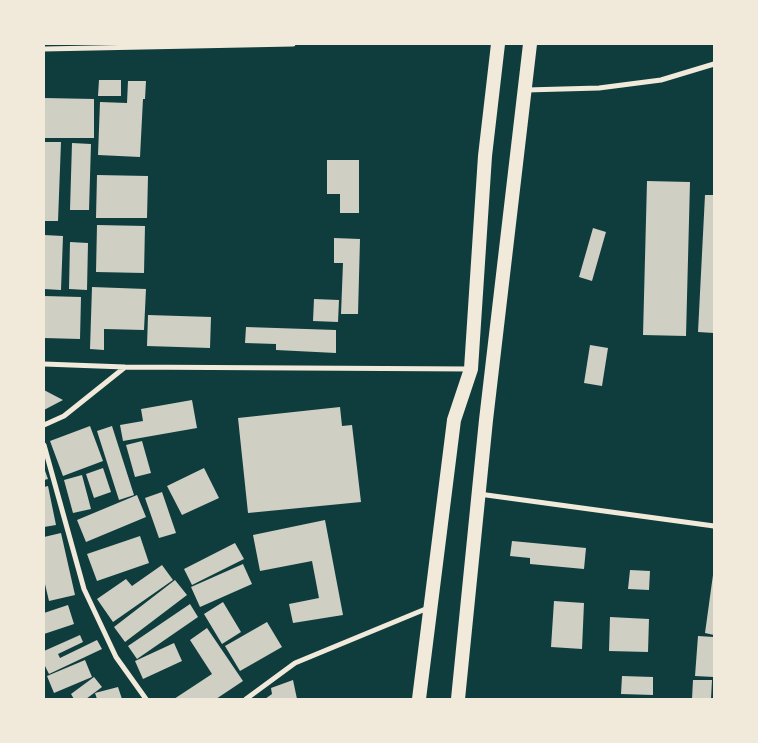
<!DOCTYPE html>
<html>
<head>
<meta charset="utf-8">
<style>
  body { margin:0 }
  #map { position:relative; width:758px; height:743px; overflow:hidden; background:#0f3d3e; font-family:Mulish,sans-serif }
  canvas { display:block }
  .frame { position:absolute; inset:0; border:45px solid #f1e9da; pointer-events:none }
</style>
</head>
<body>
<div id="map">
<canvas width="758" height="743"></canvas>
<div class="frame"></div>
</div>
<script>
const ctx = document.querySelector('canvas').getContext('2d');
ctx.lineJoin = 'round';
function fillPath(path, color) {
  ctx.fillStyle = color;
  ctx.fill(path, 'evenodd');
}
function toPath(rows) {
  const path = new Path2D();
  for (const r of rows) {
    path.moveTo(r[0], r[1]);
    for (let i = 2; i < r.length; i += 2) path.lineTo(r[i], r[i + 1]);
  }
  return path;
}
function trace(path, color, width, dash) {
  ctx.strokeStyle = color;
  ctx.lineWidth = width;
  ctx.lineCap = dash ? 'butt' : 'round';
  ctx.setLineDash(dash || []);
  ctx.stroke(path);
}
fillPath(toPath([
  [99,80,121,80,121,96,98,96],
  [128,81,146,81,145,99,143,99,140,157,98,155,100,102,127,103],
  [44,98,94,99,94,138,44,138],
  [44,142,61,142,58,221,44,221],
  [72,143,91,144,89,210,70,210],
  [327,160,359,160,359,213,340,213,340,194,327,194],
  [97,175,148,176,147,218,96,218],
  [647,181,690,182,686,336,643,335],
  [705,195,714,195,714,333,698,332],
  [97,225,145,226,144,273,96,272],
  [593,228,606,232,592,281,579,277],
  [44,235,63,236,61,290,44,289],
  [334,238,360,239,358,314,341,314,343,263,334,263],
  [70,242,88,243,87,290,69,289],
  [92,287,146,289,144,330,104,329,104,350,90,349],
  [44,296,81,297,80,339,44,338],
  [314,299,339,300,338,322,313,321],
  [148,315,211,317,210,348,147,346],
  [246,327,336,330,336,353,276,350,276,344,245,343],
  [590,345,608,348,602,386,584,383],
  [44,390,63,400,44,410],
  [192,400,197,428,123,441,120,425,143,421,141,409],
  [340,407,342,426,352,425,361,502,248,513,238,418],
  [90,426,103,461,63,476,50,441],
  [112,426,134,495,119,500,97,431],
  [142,441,151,473,135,477,126,445],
  [44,468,48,479,44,480],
  [103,468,111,492,94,498,86,474],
  [204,468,219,498,182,515,167,486],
  [82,475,91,509,73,513,64,480],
  [48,486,56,525,44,527,44,487],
  [162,492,176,533,159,538,145,498],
  [137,495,146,517,86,542,77,520],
  [325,520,343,615,293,623,289,604,319,598,312,561,260,571,253,535],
  [61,533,75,595,49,601,44,580,44,537],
  [140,536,149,563,97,581,87,554],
  [512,541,586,548,584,569,530,564,530,558,510,556],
  [235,543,244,559,192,585,184,569],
  [243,564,252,584,200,607,191,587],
  [162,565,173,580,113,622,97,599,126,579,132,586],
  [630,570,650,571,649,590,628,589],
  [713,575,714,575,714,635,705,633],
  [175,580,187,595,125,642,114,627],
  [554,601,584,603,582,649,551,647],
  [223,602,241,632,222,644,204,614],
  [190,604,198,617,137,659,128,646],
  [68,605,74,624,44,634,44,613],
  [610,617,649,619,648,652,609,651],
  [267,622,282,647,240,671,225,646],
  [207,628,243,681,216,699,174,699,212,674,190,640],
  [80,635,83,642,58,654,60,658,97,640,102,649,49,674,44,664,44,651],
  [698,636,714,637,714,677,695,676],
  [174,643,182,661,143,679,135,661],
  [85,660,92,677,54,693,47,676],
  [622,676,653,677,653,695,621,694],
  [94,677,102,687,86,699,74,699,71,694],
  [293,680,297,699,265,699,272,694,271,688],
  [693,680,712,680,711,699,692,699],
  [118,687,122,699,97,699,95,693]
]), '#cfcfc3');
trace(toPath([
  [44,49,293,44],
  [526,90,599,88,661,80,714,64],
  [44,364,125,367,470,369],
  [44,425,64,416,124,368],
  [44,445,84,589,116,657,146,699],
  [479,494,714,526],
  [246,699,295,663,428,608]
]), '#f1e9da', 5);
trace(toPath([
  [419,699,454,420,471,369,485,156,498,44],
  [458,699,486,420,530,44]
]), '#f1e9da', 14);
</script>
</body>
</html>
